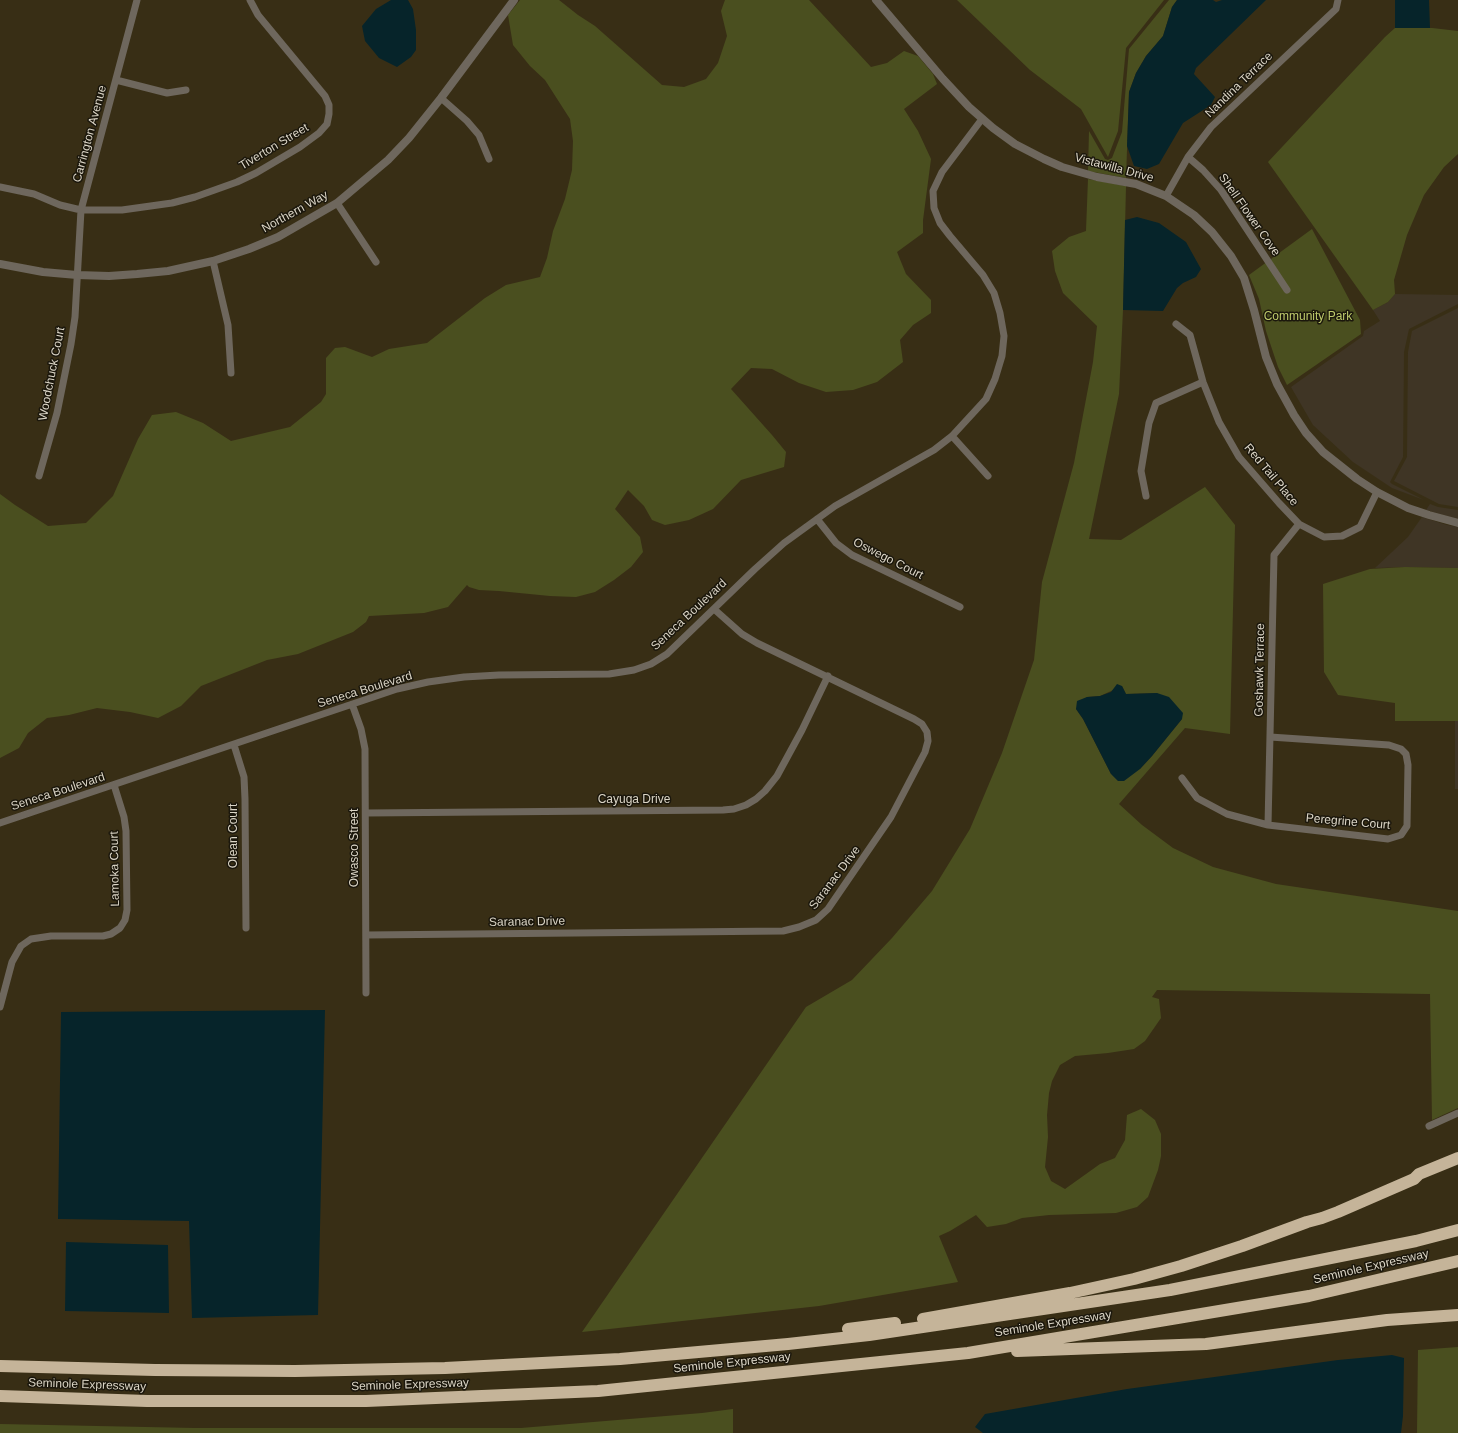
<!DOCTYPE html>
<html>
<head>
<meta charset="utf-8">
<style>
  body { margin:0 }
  canvas { display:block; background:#382e15 }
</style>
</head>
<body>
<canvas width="1458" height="1433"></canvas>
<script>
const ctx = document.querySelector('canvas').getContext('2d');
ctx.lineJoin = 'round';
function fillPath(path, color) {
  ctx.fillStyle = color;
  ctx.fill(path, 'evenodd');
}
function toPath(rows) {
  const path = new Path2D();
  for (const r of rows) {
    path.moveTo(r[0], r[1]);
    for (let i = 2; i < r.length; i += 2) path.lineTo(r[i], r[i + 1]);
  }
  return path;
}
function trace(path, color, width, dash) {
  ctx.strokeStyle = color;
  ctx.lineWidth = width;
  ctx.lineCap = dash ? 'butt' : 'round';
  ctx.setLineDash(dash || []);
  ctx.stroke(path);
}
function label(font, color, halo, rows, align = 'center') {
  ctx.font = font + ' Arial,sans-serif';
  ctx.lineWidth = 3;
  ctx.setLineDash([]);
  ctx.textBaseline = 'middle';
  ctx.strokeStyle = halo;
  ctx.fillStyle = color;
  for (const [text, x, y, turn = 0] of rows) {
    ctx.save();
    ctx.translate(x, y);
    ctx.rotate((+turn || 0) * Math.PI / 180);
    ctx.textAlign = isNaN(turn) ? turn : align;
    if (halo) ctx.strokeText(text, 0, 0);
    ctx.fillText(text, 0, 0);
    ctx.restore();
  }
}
fillPath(toPath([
  [1395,294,1458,295,1458,304,1409,329,1404,352,1403,457,1390,482,1392,484,1424,500,1392,488,1353,462,1313,425,1291,387,1363,336,1364,331,1380,321,1373,310,1388,302],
  [1458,308,1458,507,1439,504,1394,481,1407,457,1408,352,1412,331],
  [1430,504,1438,507,1458,510,1458,519,1426,510],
  [1422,517,1447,525,1458,527,1458,568,1405,567,1375,568,1408,537],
  [1458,717,1458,789,1455,789,1455,721,1458,721]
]), '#3f3525');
fillPath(toPath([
  [520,0,559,0,578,15,595,26,662,85,684,87,706,79,718,63,727,36,721,11,725,0,809,0,871,67,887,63,904,51,918,56,933,74,937,84,904,109,918,131,931,159,923,220,923,233,897,252,906,274,931,300,931,313,913,325,900,340,903,362,877,382,853,390,826,392,799,383,772,369,751,368,731,389,772,435,786,452,784,467,741,480,713,509,689,520,665,525,652,520,644,506,628,490,615,509,640,537,643,552,631,567,614,580,595,592,576,597,550,596,499,591,479,590,469,587,467,585,448,607,424,613,369,616,366,622,353,632,298,654,267,660,201,686,181,706,158,718,130,712,97,708,69,715,47,718,28,733,19,748,0,758,0,494,15,505,48,526,86,523,113,496,138,439,152,415,176,412,203,423,231,441,290,427,321,402,326,394,326,358,335,348,345,347,372,357,389,349,427,343,485,298,506,285,540,277,547,258,553,231,565,199,572,170,573,141,570,119,545,80,530,66,513,45,508,15],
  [957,0,1164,0,1126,48,1118,131,1108,157,1081,109,1030,70],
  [1169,0,1177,0,1172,7,1163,36,1146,56,1136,73,1129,92,1126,178,1088,171,1089,131,1105,159,1108,160,1112,158,1122,132,1129,49],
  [1395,28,1432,28,1458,31,1458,154,1444,167,1424,195,1407,235,1394,280,1395,294,1388,302,1373,310,1268,162,1385,37],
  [1088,179,1126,186,1123,310,1119,394,1089,539,1121,540,1205,487,1235,525,1230,734,1185,728,1119,804,1142,825,1173,848,1213,867,1276,884,1458,911,1458,1108,1432,1120,1430,994,1157,990,1152,997,1159,999,1161,1018,1145,1041,1134,1049,1108,1053,1075,1056,1060,1065,1052,1081,1049,1093,1047,1115,1048,1137,1045,1167,1051,1181,1065,1189,1100,1164,1115,1158,1125,1140,1127,1115,1141,1109,1155,1120,1161,1134,1161,1156,1158,1170,1148,1197,1137,1207,1116,1213,1049,1215,1022,1218,1006,1224,987,1227,976,1215,950,1231,939,1236,958,1282,819,1306,582,1332,806,1007,852,980,892,938,932,891,970,829,1002,753,1034,660,1042,582,1074,463,1093,362,1097,326,1063,293,1055,271,1052,251,1069,237,1086,231],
  [1122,686,1126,694,1157,693,1182,719,1152,756,1140,769,1111,774,1083,719,1076,709,1087,697,1100,696],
  [1312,229,1360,320,1361,334,1287,385,1278,367,1266,331,1259,299,1249,275],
  [1405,567,1458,568,1458,721,1395,721,1395,703,1338,695,1324,672,1323,584,1370,569],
  [1458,1347,1458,1433,1417,1433,1418,1350],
  [733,1409,733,1433,0,1433,0,1424,194,1428,521,1428,702,1413]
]), '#4a4f1f');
fillPath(toPath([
  [391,0,408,0,413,9,416,30,416,50,411,57,397,67,379,58,365,41,362,26,376,9],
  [1177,0,1213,0,1216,2,1222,0,1266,0,1196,68,1194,74,1215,97,1211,105,1183,123,1159,164,1147,169,1134,166,1127,146,1129,92,1136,73,1146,56,1163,36,1172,7],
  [1395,0,1429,0,1430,28,1395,28],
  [1137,217,1159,223,1186,242,1201,269,1196,277,1183,283,1177,288,1163,311,1123,310,1125,220],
  [1117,684,1122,686,1126,694,1157,693,1169,697,1183,713,1182,719,1152,756,1140,769,1124,781,1118,781,1111,774,1083,719,1076,709,1077,701,1087,697,1100,696,1111,692],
  [325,1010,318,1315,192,1318,189,1221,58,1219,61,1012],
  [66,1242,168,1245,169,1313,65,1311],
  [1392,1355,1404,1358,1403,1416,1401,1433,983,1433,975,1427,985,1414,1127,1389,1338,1360]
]), '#06242a');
trace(toPath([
  [116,80,167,93,186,90],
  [441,98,467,121,479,135,489,159],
  [1188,157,1203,170,1221,190,1287,290],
  [0,187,34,194,60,205,81,210,122,210,172,203,195,197,237,182,256,173,300,147,319,133,327,124,329,114,329,105,325,96,258,15,250,0],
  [1166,196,1188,157,1211,127,1336,9,1338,0],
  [337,203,376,262],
  [213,261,228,325,231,373],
  [1176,324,1190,335,1203,382,1219,422,1239,457,1279,503,1299,524,1324,537,1342,536,1360,527,1377,492],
  [952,436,988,476],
  [39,476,57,413,71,344,75,317,81,210,137,0],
  [1146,496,1141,471,1149,423,1156,403,1203,382],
  [817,519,836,543,852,555,960,607],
  [352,704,361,729,365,749,366,993],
  [234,745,244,777,245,799,246,928],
  [1182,778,1197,798,1227,814,1268,825,1388,839,1401,835,1407,826,1408,765,1406,754,1401,749,1389,745,1270,737],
  [366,813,723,810,734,809,746,805,756,799,765,791,777,776,802,730,828,676],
  [0,823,397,689,428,682,464,677,499,675,609,674,634,670,651,664,667,654,755,569,784,543,835,506,934,450,952,436,986,399,995,379,1002,356,1004,336,1000,313,994,293,983,275,950,236,940,223,934,208,933,191,942,172,982,119],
  [1268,825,1274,555,1299,524],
  [366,935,783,931,799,927,816,920,828,909,891,817,925,752,928,741,927,732,922,724,914,719,757,643,742,634,714,609],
  [0,1007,12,962,21,946,31,939,51,936,103,936,111,934,120,928,125,920,127,910,126,831,124,817,114,785],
  [1429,1126,1458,1113]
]), '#6e675d', 7);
trace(toPath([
  [876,0,943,79,969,107,993,128,1015,144,1044,159,1062,167,1097,177,1136,184,1166,196,1194,215,1212,232,1231,256,1244,278,1254,310,1266,357,1277,384,1294,415,1306,433,1323,452,1357,479,1377,492,1408,508,1429,515,1458,523],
  [0,264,43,272,77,275,109,276,137,274,168,271,213,261,249,249,278,237,337,203,388,160,409,138,441,98,514,0]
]), '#6e675d', 8);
trace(toPath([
  [923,1319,1070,1293,1134,1279,1181,1266,1242,1246,1307,1222,1322,1218,1338,1212,1414,1179,1419,1174,1458,1158],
  [848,1329,895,1323],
  [1017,1351,1206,1344,1387,1320,1458,1315],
  [0,1366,155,1370,295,1371,445,1368,620,1359,788,1344,869,1335,1170,1290,1416,1241,1458,1230],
  [0,1396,147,1401,366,1401,598,1391,968,1353,1309,1296,1458,1261]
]), '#c5b499', 12);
label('12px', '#dbd5c6', '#1b170c', [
  ["Nandina Terrace",1239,85,-44],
  ["Carrington Avenue",90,134,-75],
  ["Tiverton Street",274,147,-31],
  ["Vistawilla Drive",1114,168,15],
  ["Northern Way",295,212,-29],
  ["Shell Flower Cove",1249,215,55],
  ["Woodchuck Court",52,374,-79],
  ["Red Tail Place",1271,475,50],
  ["Oswego Court",888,559,27],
  ["Seneca Boulevard",689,615,-43],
  ["Goshawk Terrace",1260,670,-89],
  ["Seneca Boulevard",365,690,-17],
  ["Seneca Boulevard",58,792,-18],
  ["Cayuga Drive",634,800],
  ["Peregrine Court",1348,822,5],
  ["Olean Court",234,836,-90],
  ["Owasco Street",355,848,-90],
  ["Lamoka Court",115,869,-91],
  ["Saranac Drive",835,878,-53],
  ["Saranac Drive",527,922,-1],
  ["Seminole Expressway",1371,1267,-13],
  ["Seminole Expressway",1053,1324,-9],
  ["Seminole Expressway",732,1363,-6],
  ["Seminole Expressway",87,1385,2],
  ["Seminole Expressway",410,1385,-2]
]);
label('12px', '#beca6b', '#1b170c', [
  ["Community Park",1308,317]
]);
</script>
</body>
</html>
